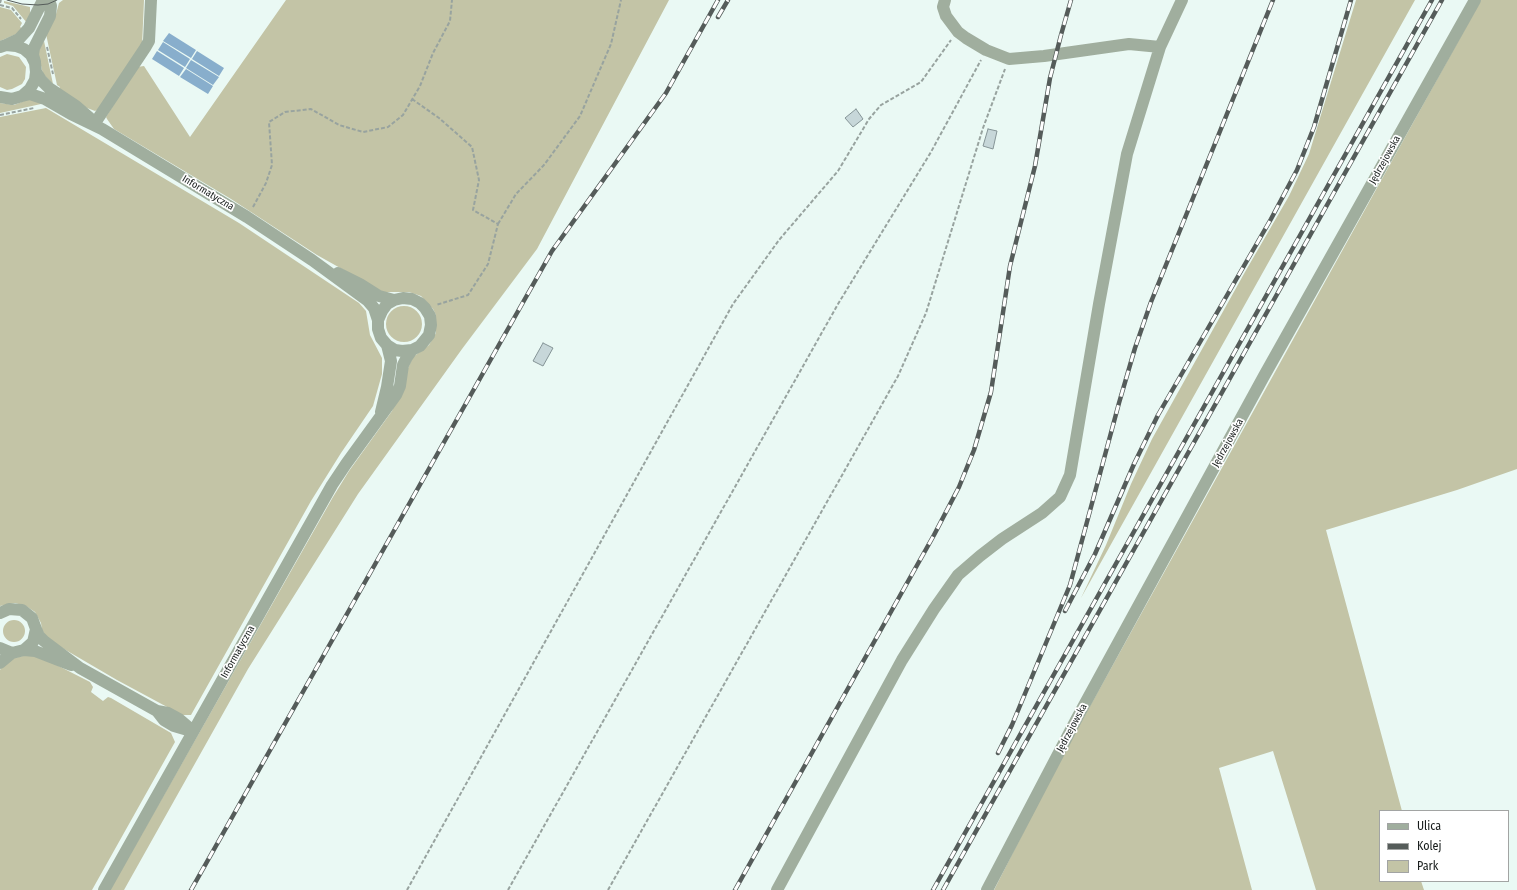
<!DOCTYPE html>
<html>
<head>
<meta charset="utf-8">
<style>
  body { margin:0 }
  #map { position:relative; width:1517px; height:890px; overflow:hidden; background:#eaf9f4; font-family:"Fira Sans Condensed",sans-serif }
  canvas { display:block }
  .legend { position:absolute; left:1379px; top:810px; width:130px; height:72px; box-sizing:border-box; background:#fff; border:1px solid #a2a4a3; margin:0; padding:5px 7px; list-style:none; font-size:12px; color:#161b1a }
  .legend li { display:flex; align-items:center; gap:8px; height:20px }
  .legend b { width:20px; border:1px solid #a2a4a3 }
</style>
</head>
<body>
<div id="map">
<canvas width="1517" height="890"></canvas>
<ul class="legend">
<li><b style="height:5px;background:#a0ae9e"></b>Ulica</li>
<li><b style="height:5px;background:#555c5a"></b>Kolej</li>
<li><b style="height:11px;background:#c3c4a6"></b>Park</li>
</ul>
</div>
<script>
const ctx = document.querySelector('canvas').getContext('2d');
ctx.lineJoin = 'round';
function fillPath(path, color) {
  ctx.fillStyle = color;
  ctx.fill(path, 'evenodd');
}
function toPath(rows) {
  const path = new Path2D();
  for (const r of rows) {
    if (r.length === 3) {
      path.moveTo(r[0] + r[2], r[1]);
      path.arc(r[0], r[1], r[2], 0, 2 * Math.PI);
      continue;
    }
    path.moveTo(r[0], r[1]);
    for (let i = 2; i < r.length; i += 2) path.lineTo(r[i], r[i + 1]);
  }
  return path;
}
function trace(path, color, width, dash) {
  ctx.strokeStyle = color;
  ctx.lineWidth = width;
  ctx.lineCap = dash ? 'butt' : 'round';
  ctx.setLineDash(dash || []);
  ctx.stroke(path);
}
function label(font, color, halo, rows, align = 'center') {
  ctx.font = font + ' "Fira Sans Condensed",sans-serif';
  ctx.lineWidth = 3.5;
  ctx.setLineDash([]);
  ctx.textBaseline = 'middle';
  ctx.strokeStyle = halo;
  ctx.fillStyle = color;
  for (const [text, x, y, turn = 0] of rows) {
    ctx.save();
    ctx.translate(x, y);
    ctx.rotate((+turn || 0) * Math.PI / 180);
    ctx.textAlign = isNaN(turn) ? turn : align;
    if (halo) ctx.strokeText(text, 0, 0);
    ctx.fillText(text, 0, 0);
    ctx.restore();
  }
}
fillPath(toPath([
  [63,0,144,0,142,46,99,109,95,111,82,106,58,90,60,87,57,85,46,34,56,14,59,3],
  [286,0,669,0,537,249,462,349,358,494,248,669,124,890,110,890,333,497,349,471,392,411,405,375,413,357,429,345,436,333,436,315,433,309,421,296,409,292,383,292,317,255,231,199,114,129,107,119,106,117,137,67,144,66,190,137],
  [1356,0,1415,0,1081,598,1106,545,1131,484,1152,439,1245,272,1289,196,1309,154],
  [1481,0,1517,0,1517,469,1457,490,1326,530,1402,811,1380,811,1380,881,1421,881,1424,890,1316,890,1273,751,1219,768,1252,890,994,890,1058,764],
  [4,1,30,7,30,15,27,23,13,6,4,3],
  [0,7,11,10,22,23,20,27,23,29,21,32,0,41],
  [44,41,53,84,43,74,39,57,39,50],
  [7,54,19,57,26,67,25,79,22,84,12,89,7,90,0,87,0,57],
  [29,99,43,101,41,104,0,113,0,103,14,105],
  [46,108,239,223,359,303,366,311,370,335,382,358,382,374,373,406,341,453,311,501,191,715,182,715,117,680,52,642,47,638,42,630,41,623,35,612,26,606,15,603,0,606,0,117],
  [404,324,18],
  [14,631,11],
  [27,655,39,656,90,682,93,687,91,692,103,701,108,697,111,698,171,733,175,742,92,890,0,890,0,670,2,667,14,658]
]), '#c3c4a6');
fillPath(toPath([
  [169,33,196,50,191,58,163,41],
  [163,42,190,59,185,67,158,50],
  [157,51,184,68,179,76,152,59],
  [197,51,224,68,219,76,192,59],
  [191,60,219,77,213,85,186,68],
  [186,69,213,86,208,94,180,77]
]), '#88aecc');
const building = toPath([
  [856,109,863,119,853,127,845,118,856,109],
  [988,129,997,131,993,149,983,146,988,129],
  [543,343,553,348,543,366,533,361,543,343]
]);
fillPath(building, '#c7d7d9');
trace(building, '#859496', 1);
trace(toPath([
  [0,3,1,0],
  [0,5,12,8,21,19],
  [47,47,53,74],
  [412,99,439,118,472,147,479,180,473,210,498,224,488,264,468,295,436,305],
  [0,115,34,108],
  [253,207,266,183,272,165,269,122,285,112,311,109,339,125,363,132,388,127,403,115,420,86,433,53,450,21,452,0],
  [498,224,516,194,544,165,580,116,611,44,621,0],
  [407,890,733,304,779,240,838,171,869,119,881,105,921,82,951,40],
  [508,890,838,304,931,152,981,60],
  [608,890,898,376,926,313,983,128,1005,69]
]), '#98a39f', 2, [4, 2]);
trace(toPath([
  [945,0,943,7,946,16,958,32,966,38,986,50,1009,59,1044,56,1129,44,1160,47],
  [6,45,19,39,29,28,43,0],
  [0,47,6,45,16,46,24,49,31,55,35,63,36,72,35,80,30,89,22,96,12,99,0,97],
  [35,62,33,55,34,48,50,16,51,6,49,0],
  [36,72,41,80,49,88,76,106,91,119],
  [22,96,30,94,45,99,71,114,102,129,247,217,312,260,368,301,374,308,378,320],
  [95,123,145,48,149,41,151,0],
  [338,273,360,284,379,296,394,300],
  [381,412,387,387,391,361,387,345],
  [0,613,9,609,22,610,32,618,36,629,33,642,24,650,12,653,0,648],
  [36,629,39,636,44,641,80,668,157,711,168,713,179,719,193,731],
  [24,650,35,651,71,665],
  [0,663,12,653],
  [157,711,164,720,174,726,191,731],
  [104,890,332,485,346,464,396,395,400,386,403,365,407,357,412,350,420,346,429,335,431,325,430,316,425,308,420,303,412,299,403,298,394,300,387,304,382,311,378,320,378,329,381,338,387,345,395,350,402,351,412,350],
  [777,890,902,660,934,609,958,575,980,556,1002,539,1042,513,1060,497,1070,475,1099,304,1127,154,1160,47,1182,0],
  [987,890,1076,720,1264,376,1475,0]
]), '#a0ae9e', 12);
trace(toPath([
  [7,0,22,4,38,5,48,4,57,0]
]), '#555c5a', 1);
const rail = toPath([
  [718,17,728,0],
  [1065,611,1095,554,1134,464,1158,415,1271,219,1297,170,1314,127,1351,0],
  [998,753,1012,725,1070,585,1119,403,1135,348,1151,302,1273,0],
  [191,890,552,251,666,93,718,0],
  [735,890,934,535,959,487,974,450,991,392,1010,266,1035,166,1050,78,1061,35,1071,0],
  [933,890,1432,0],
  [943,890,1442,0]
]);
trace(rail, '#555c5a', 4.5);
trace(rail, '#fff', 3, [9]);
label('10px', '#161b1a', '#fff', [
  ["Jędrzejowska",1385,160,-61],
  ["Informatyczna",208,193,31],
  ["Jędrzejowska",1228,443,-61],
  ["Informatyczna",238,652,-61],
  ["Jędrzejowska",1072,728,-62]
]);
</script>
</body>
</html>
